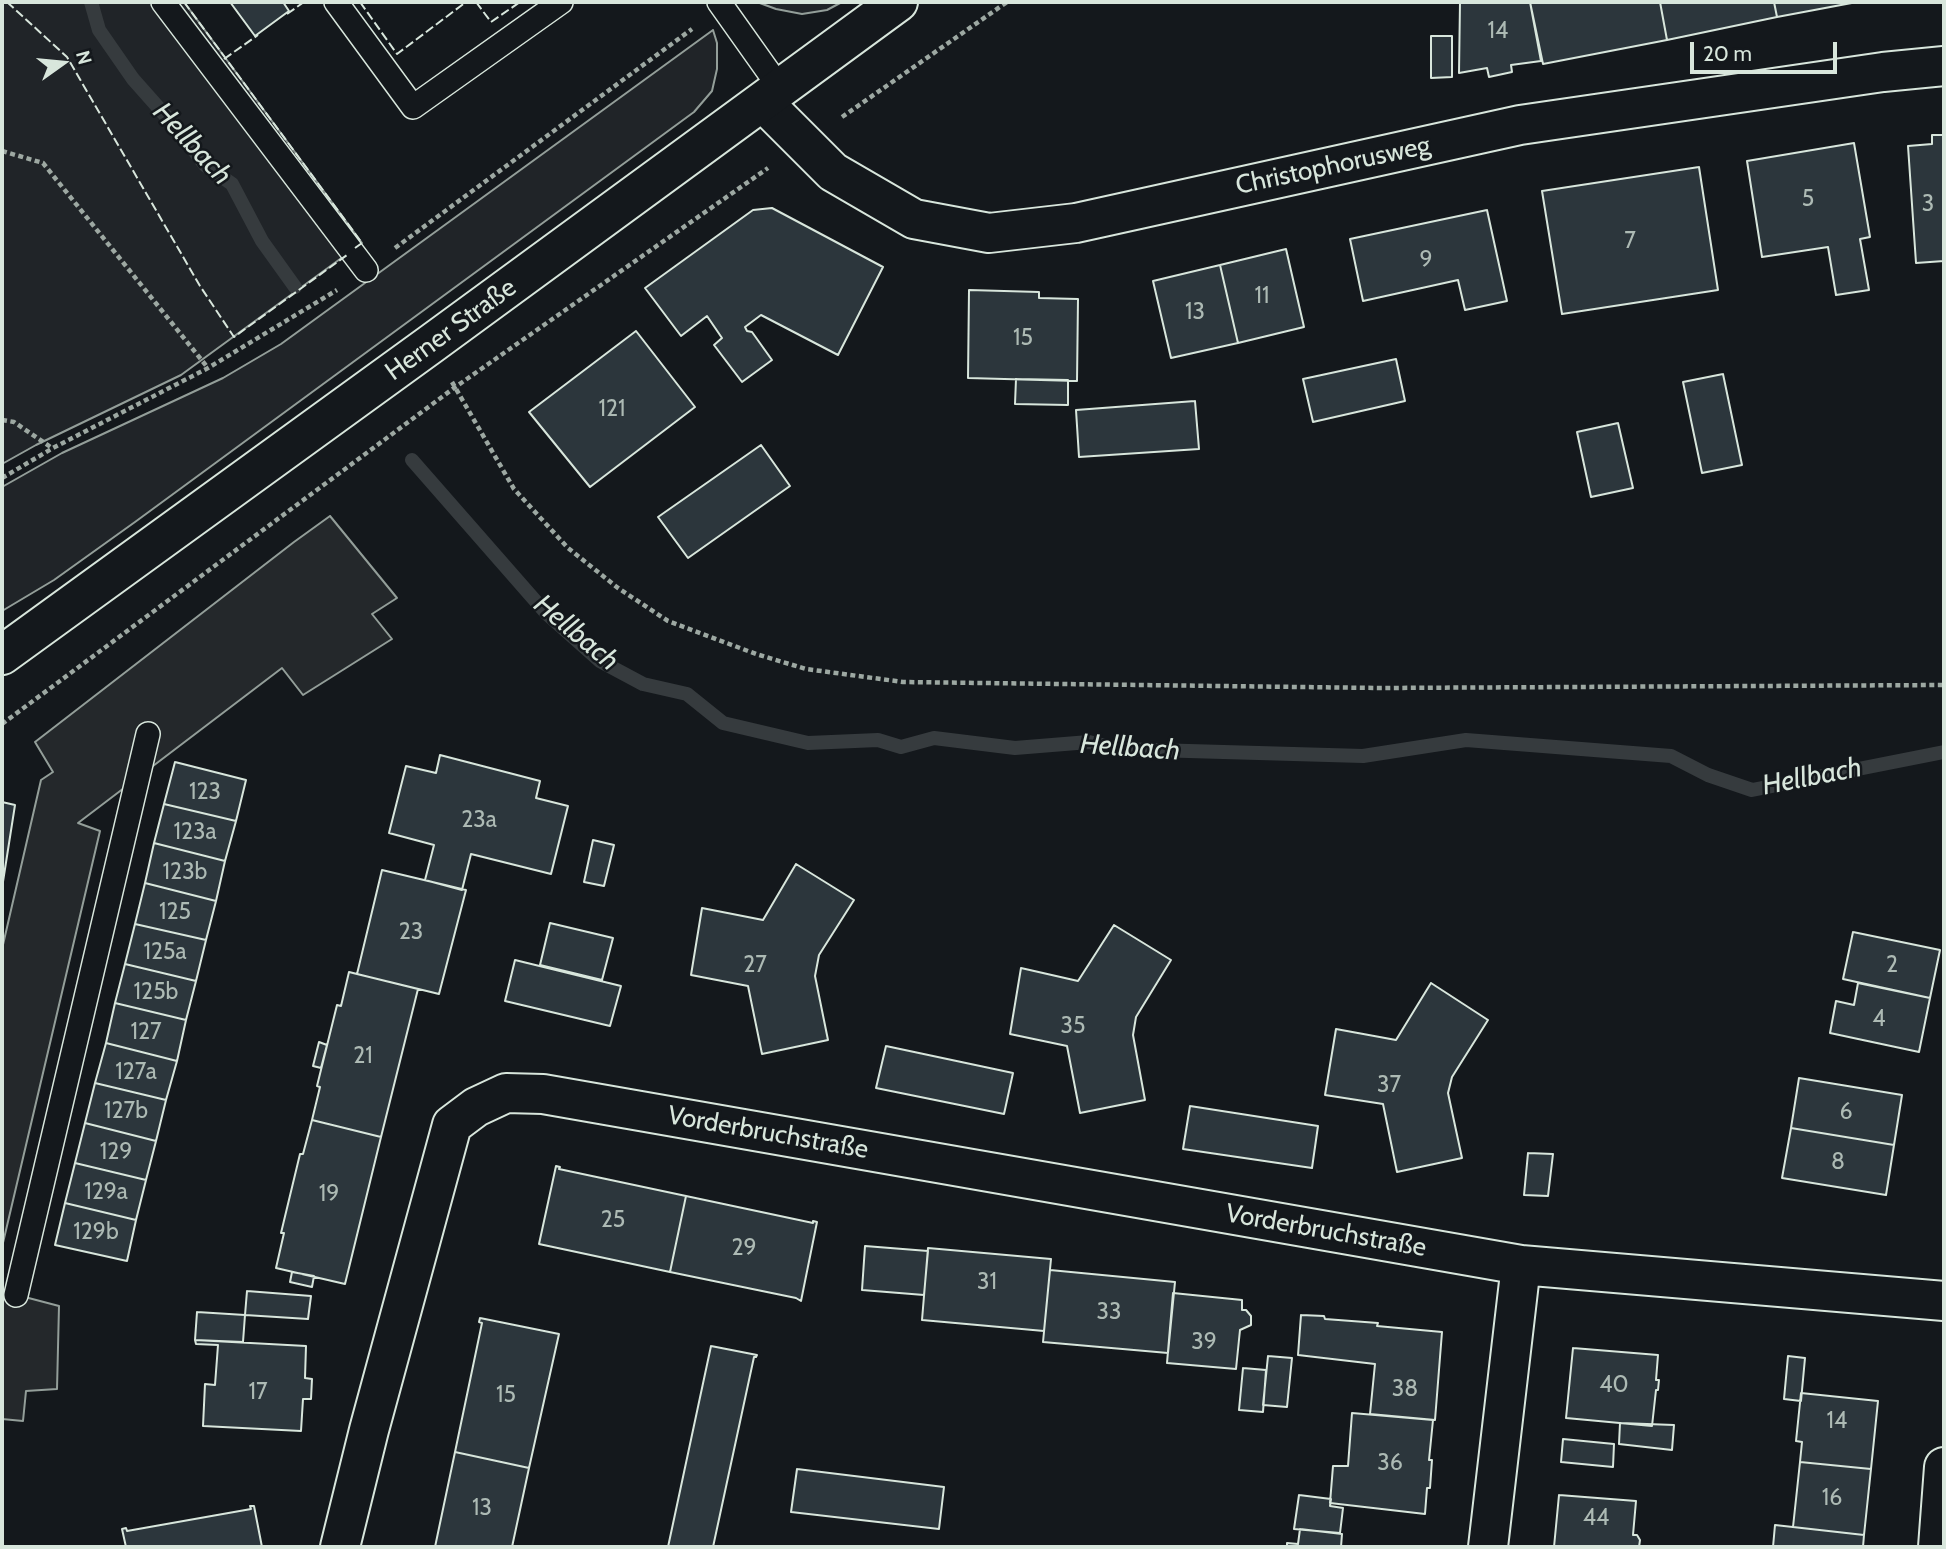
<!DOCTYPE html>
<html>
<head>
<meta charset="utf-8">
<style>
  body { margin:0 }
  #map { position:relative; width:1946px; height:1549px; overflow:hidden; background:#14181c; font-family:Cabin,sans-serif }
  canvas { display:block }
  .frame { position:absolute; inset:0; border:4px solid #d8e6dc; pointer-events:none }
  .north { position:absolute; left:28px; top:28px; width:70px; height:70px; -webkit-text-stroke:5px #14181c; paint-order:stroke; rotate:75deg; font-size:19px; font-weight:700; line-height:28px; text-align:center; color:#d8e6dc }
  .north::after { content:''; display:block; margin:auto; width:24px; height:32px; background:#d8e6dc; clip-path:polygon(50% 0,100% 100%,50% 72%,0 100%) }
  .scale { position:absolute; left:1690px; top:42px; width:147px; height:32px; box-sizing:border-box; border:4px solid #d8e6dc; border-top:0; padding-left:9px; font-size:21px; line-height:24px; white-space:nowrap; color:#d8e6dc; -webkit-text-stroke:5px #14181c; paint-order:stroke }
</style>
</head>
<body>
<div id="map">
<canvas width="1946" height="1549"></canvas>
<div class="frame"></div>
<div class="north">N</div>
<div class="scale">20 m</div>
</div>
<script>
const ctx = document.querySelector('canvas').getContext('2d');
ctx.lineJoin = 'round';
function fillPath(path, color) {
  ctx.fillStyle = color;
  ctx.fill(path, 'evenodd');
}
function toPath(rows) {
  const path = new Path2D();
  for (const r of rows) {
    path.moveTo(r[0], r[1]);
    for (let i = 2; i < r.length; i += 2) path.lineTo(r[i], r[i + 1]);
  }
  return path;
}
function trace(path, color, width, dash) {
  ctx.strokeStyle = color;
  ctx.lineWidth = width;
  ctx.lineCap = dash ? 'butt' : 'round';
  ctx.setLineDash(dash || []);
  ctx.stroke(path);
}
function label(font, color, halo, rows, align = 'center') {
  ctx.font = font + ' Cabin,sans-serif';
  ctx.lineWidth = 5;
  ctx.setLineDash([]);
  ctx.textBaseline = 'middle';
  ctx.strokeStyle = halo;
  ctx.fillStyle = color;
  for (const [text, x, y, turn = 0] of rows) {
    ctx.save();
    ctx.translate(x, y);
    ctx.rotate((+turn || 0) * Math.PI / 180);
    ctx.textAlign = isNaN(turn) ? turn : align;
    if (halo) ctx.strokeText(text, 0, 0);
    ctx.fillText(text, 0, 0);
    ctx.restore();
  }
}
const green = toPath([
  [2,2,184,2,362,243,181,375,36,445,2,464,2,2],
  [757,2,842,2,827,10,802,14,776,9,757,2],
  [713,30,717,43,717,69,712,91,694,112,135,522,54,580,2,611,2,487,62,453,223,378,281,344,713,30]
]);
fillPath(green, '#202428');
trace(green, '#939e99', 2);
const parking = toPath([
  [330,516,397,598,372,614,392,639,303,695,282,668,78,823,100,831,2,1247,2,949,41,780,53,772,35,742,294,542,330,516],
  [2,1291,59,1306,57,1389,26,1391,23,1421,2,1419,2,1291]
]);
fillPath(parking, '#24282b');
trace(parking, '#939e99', 2);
trace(toPath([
  [91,2,99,30,133,79,180,132,205,165,232,184,262,241,295,287],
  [412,460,546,613,600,661,643,684,687,694,723,723,808,743,878,740,901,747,934,738,1015,748,1089,742,1119,749,1363,756,1466,740,1671,756,1708,775,1752,790,1944,752]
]), '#363b3e', 14);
const building = toPath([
  [230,2,283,2,289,11,255,36,230,2],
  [1460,2,1530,2,1541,61,1511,65,1512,72,1489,77,1487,68,1459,73,1460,2],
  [1530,2,1660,2,1667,40,1543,64,1530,2],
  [1660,2,1774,2,1777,17,1667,40,1660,2],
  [1774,2,1857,2,1777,17,1774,2],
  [1431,36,1452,36,1452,77,1431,78,1431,36],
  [1932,135,1944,135,1944,261,1916,263,1908,146,1932,144,1932,135],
  [1854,143,1870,237,1860,239,1869,290,1836,295,1828,247,1762,257,1747,161,1854,143],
  [1699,167,1718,290,1562,314,1542,191,1699,167],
  [772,208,883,267,838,355,761,315,745,327,747,331,752,332,772,360,742,382,714,345,722,338,707,316,681,336,645,288,753,210,772,208],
  [1487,210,1507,301,1465,310,1458,280,1363,301,1350,239,1487,210],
  [1286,249,1304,327,1238,343,1220,265,1286,249],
  [1220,265,1238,343,1171,358,1153,281,1220,265],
  [969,290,1039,292,1039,298,1078,299,1077,381,968,378,969,290],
  [636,331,695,407,590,487,529,412,636,331],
  [1396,359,1405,401,1313,422,1303,379,1396,359],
  [1723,374,1742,465,1702,473,1683,382,1723,374],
  [1016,379,1068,380,1068,405,1015,404,1016,379],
  [1195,401,1199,449,1079,457,1076,410,1195,401],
  [1618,423,1633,488,1591,497,1577,432,1618,423],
  [761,445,790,486,688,558,658,517,761,445],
  [440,755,540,781,536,798,568,806,551,874,471,854,462,890,425,880,434,845,389,833,406,766,436,773,440,755],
  [175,762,246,780,236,821,164,804,175,762],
  [2,802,15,805,2,888,2,802],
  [164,804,236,821,225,861,154,843,164,804],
  [593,840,614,845,604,886,584,882,593,840],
  [154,843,225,861,216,901,145,883,154,843],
  [796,864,854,900,819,955,815,976,828,1040,762,1054,748,986,691,975,702,908,763,920,796,864],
  [382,870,466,890,439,994,357,974,382,870],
  [145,883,216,901,206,940,135,924,145,883],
  [550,923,613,938,602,980,540,965,550,923],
  [135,924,206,940,196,981,125,964,135,924],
  [1114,925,1171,960,1136,1017,1133,1035,1145,1100,1080,1113,1067,1046,1010,1034,1021,968,1078,981,1114,925],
  [1853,932,1940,950,1930,998,1843,979,1853,932],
  [515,960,621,986,610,1026,505,1001,515,960],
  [125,964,196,981,186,1020,115,1003,125,964],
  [349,972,418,989,381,1137,312,1120,320,1087,317,1086,337,1005,341,1006,349,972],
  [1431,983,1488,1020,1452,1077,1448,1093,1462,1158,1397,1172,1383,1104,1325,1095,1336,1029,1396,1040,1431,983],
  [1858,983,1930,998,1919,1052,1830,1033,1836,1001,1854,1005,1858,983],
  [115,1003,186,1020,177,1061,106,1043,115,1003],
  [319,1042,327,1045,321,1068,313,1066,319,1042],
  [106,1043,177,1061,166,1100,95,1083,106,1043],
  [886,1046,1013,1073,1004,1114,876,1088,886,1046],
  [1799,1078,1902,1095,1894,1145,1791,1128,1799,1078],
  [95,1083,166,1100,156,1141,85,1123,95,1083],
  [1190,1106,1318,1126,1312,1168,1183,1149,1190,1106],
  [312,1120,381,1137,345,1284,276,1268,284,1233,281,1233,300,1154,303,1154,312,1120],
  [85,1123,156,1141,146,1180,75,1163,85,1123],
  [1791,1128,1894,1145,1886,1195,1782,1178,1791,1128],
  [1528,1153,1553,1154,1548,1196,1524,1195,1528,1153],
  [75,1163,146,1180,136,1220,65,1203,75,1163],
  [556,1166,560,1167,559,1169,686,1196,670,1272,539,1244,556,1166],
  [686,1196,813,1223,813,1221,817,1222,801,1301,796,1298,670,1272,686,1196],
  [65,1203,136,1220,127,1261,55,1245,65,1203],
  [865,1246,928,1251,924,1295,862,1290,865,1246],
  [928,1248,1051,1259,1044,1331,922,1320,928,1248],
  [1050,1270,1175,1282,1168,1353,1043,1342,1050,1270],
  [292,1272,314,1276,312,1287,290,1282,292,1272],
  [247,1291,311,1296,308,1319,245,1315,247,1291],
  [1173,1293,1242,1300,1242,1310,1246,1310,1251,1316,1251,1325,1240,1330,1236,1369,1167,1363,1173,1293],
  [197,1312,245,1315,243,1342,195,1340,197,1312],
  [1301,1315,1324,1316,1325,1319,1378,1323,1377,1326,1442,1332,1435,1420,1370,1414,1375,1364,1298,1355,1301,1315],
  [480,1318,559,1334,529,1468,455,1452,482,1323,479,1322,480,1318],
  [195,1340,306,1346,305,1378,312,1379,311,1399,303,1399,301,1431,203,1426,205,1384,215,1385,218,1345,196,1344,195,1340],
  [711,1346,757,1355,756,1357,754,1357,713,1547,668,1547,711,1346],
  [1573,1348,1658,1355,1656,1380,1659,1380,1658,1390,1656,1390,1652,1426,1566,1418,1573,1348],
  [1268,1356,1292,1358,1287,1407,1263,1405,1268,1356],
  [1788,1356,1805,1358,1801,1401,1784,1399,1788,1356],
  [1243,1368,1266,1370,1263,1412,1239,1410,1243,1368],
  [1801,1393,1878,1401,1871,1469,1800,1462,1802,1442,1796,1441,1801,1393],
  [1352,1413,1433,1420,1429,1460,1432,1460,1430,1488,1427,1488,1425,1514,1330,1503,1333,1466,1348,1466,1352,1413],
  [1620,1423,1674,1425,1672,1450,1619,1444,1620,1423],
  [1563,1439,1614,1444,1613,1467,1561,1462,1563,1439],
  [455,1452,529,1468,512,1547,435,1547,455,1452],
  [1800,1462,1871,1469,1864,1535,1793,1527,1800,1462],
  [797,1469,944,1487,939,1529,791,1512,797,1469],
  [1299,1495,1331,1499,1330,1506,1343,1508,1340,1533,1294,1529,1299,1495],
  [1559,1495,1636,1501,1633,1535,1637,1535,1640,1540,1639,1547,1554,1547,1559,1495],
  [250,1506,254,1506,262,1547,126,1547,122,1529,126,1528,127,1531,251,1509,250,1506],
  [1775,1525,1864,1535,1863,1547,1773,1547,1775,1525],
  [1300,1529,1342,1534,1341,1547,1287,1547,1287,1543,1298,1544,1300,1529]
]);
fillPath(building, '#2c363c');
trace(building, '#d8e6dc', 2);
const service = toPath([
  [163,2,366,270],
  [336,2,413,107,561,2],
  [719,2,780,88],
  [16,1295,148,734]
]);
const minor = toPath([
  [763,102,833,172,914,219,989,233,1076,223,1520,125,1883,72,1944,66],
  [340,1547,369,1430,452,1125,476,1107,506,1093,543,1094,1521,1265,1944,1301],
  [1488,1547,1521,1265],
  [1938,1547,1944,1467]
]);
const secondary = toPath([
  [2,655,431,344,898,2]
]);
trace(service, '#d8e6dc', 26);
trace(minor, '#d8e6dc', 42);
trace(secondary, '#d8e6dc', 42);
trace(toPath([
  [842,117,1007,2],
  [2,151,43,163,208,368],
  [395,248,692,29],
  [452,382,514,489,568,548,618,588,668,621,756,654,806,669,903,682,1379,688,1944,685],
  [2,420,14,422,52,448],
  [2,478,53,448,208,368,337,290],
  [2,724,454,388,768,168]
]), '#9da8a2', 4.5, [5, 3.5]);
trace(service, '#14181c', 23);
trace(minor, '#14181c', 38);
trace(secondary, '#14181c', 38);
trace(toPath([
  [7,2,67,57,200,286,234,337,347,255],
  [184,2,362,243,355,248],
  [360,2,397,54,466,2],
  [476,2,491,22,520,2],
  [287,14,304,2],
  [224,59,258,35]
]), '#d8e6dc', 2, [9, 3.5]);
label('23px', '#adbab4', null, [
  ["14",1498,31],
  ["5",1808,199],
  ["3",1928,204],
  ["7",1630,241],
  ["9",1426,260],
  ["11",1262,296],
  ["13",1195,312],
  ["15",1023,338],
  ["121",612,409],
  ["123",205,792],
  ["23a",479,820],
  ["123a",195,832],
  ["123b",185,872],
  ["125",175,912],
  ["23",411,932],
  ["125a",165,952],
  ["27",755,965],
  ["2",1892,965],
  ["125b",156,992],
  ["4",1879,1019],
  ["35",1073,1026],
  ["127",146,1032],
  ["21",363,1056],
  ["127a",136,1072],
  ["37",1389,1085],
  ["127b",126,1111],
  ["6",1846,1112],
  ["129",116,1152],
  ["8",1838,1162],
  ["129a",106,1192],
  ["19",329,1194],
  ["25",613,1220],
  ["129b",96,1232],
  ["29",744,1248],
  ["31",987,1282],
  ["33",1109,1312],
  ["39",1204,1342],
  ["40",1614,1385],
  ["38",1405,1389],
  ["17",258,1392],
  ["15",506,1395],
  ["14",1837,1421],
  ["36",1390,1463],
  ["16",1832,1498],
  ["13",482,1508],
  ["44",1596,1518]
]);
label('26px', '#d8e6dc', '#14181c', [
  ["Christophorusweg",1333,166,-12],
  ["Herner Straße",451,330,-36],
  ["Vorderbruchstraße",768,1133,10],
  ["Vorderbruchstraße",1326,1231,10]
]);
label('italic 28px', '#d8e6dc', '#14181c', [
  ["Hellbach",192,144,47],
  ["Hellbach",576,633,40],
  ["Hellbach",1130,748,4],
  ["Hellbach",1812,777,-11]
]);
</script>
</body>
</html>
